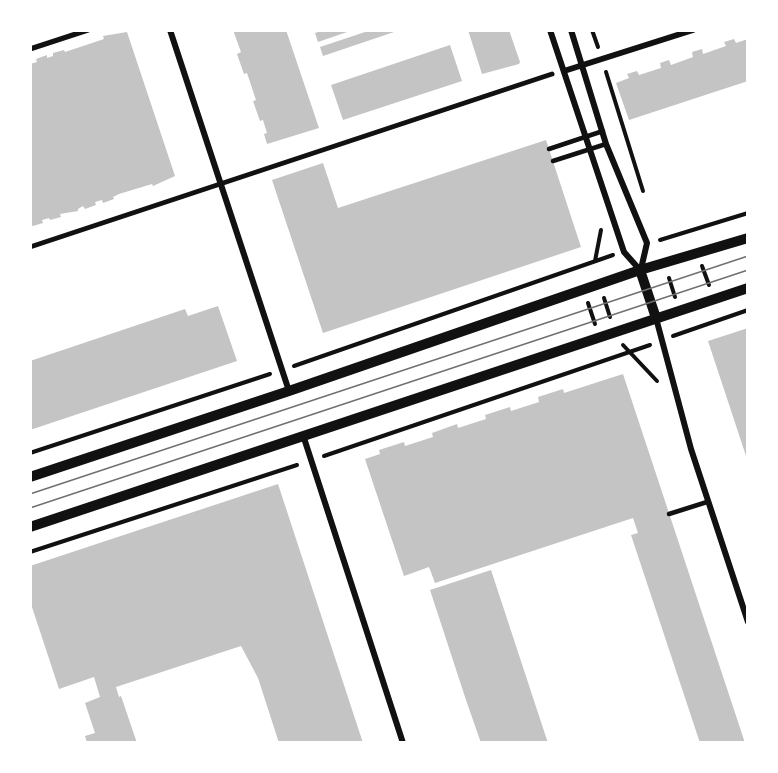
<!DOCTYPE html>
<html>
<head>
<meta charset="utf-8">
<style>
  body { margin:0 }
  #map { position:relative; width:778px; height:773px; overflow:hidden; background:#fff; font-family:"Public Sans",sans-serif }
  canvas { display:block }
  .frame { position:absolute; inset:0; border:32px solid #fff; pointer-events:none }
</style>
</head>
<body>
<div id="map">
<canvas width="778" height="773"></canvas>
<div class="frame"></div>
</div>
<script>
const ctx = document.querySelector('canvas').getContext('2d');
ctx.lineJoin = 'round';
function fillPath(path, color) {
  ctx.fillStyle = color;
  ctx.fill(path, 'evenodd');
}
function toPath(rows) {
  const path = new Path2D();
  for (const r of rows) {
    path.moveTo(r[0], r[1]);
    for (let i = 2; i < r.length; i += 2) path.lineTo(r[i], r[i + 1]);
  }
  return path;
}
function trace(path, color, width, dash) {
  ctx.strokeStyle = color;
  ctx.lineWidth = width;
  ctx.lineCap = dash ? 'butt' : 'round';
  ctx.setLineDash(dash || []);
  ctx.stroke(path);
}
fillPath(toPath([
  [233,30,286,30,319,128,267,144,264,134,267,133,263,120,260,121,253,101,256,100,247,73,244,74,237,54,241,52],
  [324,30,353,30,318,42,315,33],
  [371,30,400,30,323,56,320,47],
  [468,30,509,30,520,62,519,64,482,74],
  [127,32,175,176,153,186,152,184,119,194,113,197,114,199,103,203,102,200,95,202,96,205,85,209,83,206,78,209,78,211,60,214,61,217,50,220,49,218,42,220,43,223,33,226,30,224,30,64,37,62,36,59,47,55,47,58,53,56,53,53,64,50,65,52,104,39,103,36],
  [734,39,736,43,748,39,748,81,629,120,616,83,629,78,627,74,637,71,639,75,661,68,660,63,669,60,671,65,693,57,692,52,702,49,703,54,726,46,724,42],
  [450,45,462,81,343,120,331,85],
  [546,140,581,247,323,333,272,180,323,163,338,208],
  [218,306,237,361,30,430,30,361,185,309,188,316],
  [748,328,748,462,708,341],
  [623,374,745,743,700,743,631,535,638,533,633,518,435,583,429,567,404,576,365,459,380,454,379,450,404,442,405,446,433,437,432,433,457,424,458,428,486,419,485,415,510,407,511,411,539,402,538,397,563,389,564,393],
  [278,484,363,743,279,743,258,678,241,646,116,687,119,697,121,696,137,743,98,743,97,741,87,743,85,736,95,733,85,703,100,697,94,677,59,689,30,601,30,566],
  [491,570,543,728,548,743,481,743,466,700,430,590]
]), '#c4c4c4');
trace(toPath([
  [592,30,598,47],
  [606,72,643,191],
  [660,240,748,213],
  [595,261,601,230],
  [702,266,709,285],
  [669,278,675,297],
  [604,298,610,317],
  [588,303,595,324],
  [673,336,748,310],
  [623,345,657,381],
  [294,366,613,255],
  [30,453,270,374],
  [324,456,650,345],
  [30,552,297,465]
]), '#111', 4);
trace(toPath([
  [549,149,603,131],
  [553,161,606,144],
  [669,514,707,502]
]), '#111', 4.5);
trace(toPath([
  [30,49,88,30],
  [30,247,552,74]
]), '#111', 5);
trace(toPath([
  [170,30,289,391],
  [550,30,624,252,640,270],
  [571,30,606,144,647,243,641,269],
  [564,71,693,30],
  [656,318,691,449,748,622],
  [303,435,403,743]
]), '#111', 6);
trace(toPath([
  [640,270,656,318],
  [30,477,289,391,640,270,748,238],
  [30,527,748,288]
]), '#111', 10);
trace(toPath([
  [30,494,748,256],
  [30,508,748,270]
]), '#707070', 1.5);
</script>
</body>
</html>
